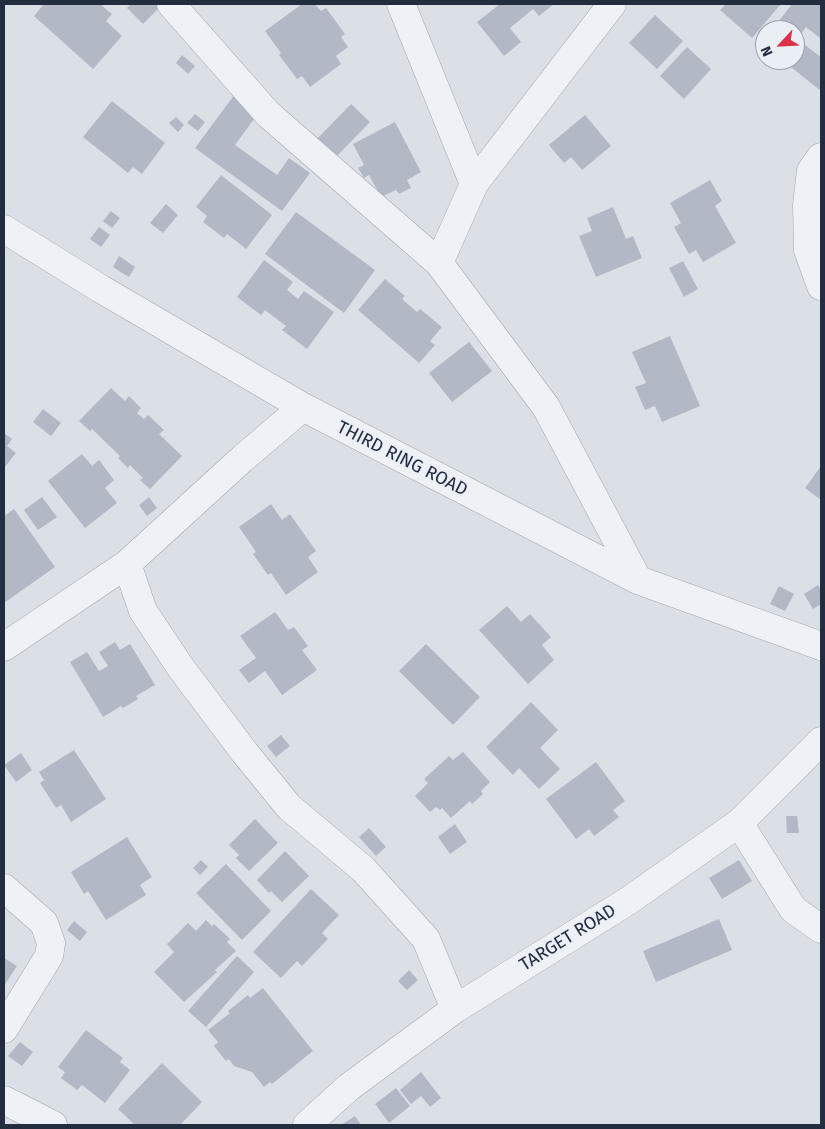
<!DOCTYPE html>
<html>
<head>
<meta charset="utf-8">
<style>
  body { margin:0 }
  #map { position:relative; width:825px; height:1129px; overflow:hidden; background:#dbe0e7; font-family:"Fira Sans",sans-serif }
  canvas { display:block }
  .frame { position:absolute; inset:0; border:5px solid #242d3f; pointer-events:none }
  .north { position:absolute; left:755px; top:20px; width:50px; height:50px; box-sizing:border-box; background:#eaeff5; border:1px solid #9ba1ac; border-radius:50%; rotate:245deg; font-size:14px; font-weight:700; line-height:20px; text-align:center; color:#242d3f }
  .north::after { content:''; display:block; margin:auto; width:18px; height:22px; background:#dc3149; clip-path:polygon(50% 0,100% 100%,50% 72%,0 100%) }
</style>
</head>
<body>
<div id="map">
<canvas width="825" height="1129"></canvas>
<div class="frame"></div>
<div class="north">N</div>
</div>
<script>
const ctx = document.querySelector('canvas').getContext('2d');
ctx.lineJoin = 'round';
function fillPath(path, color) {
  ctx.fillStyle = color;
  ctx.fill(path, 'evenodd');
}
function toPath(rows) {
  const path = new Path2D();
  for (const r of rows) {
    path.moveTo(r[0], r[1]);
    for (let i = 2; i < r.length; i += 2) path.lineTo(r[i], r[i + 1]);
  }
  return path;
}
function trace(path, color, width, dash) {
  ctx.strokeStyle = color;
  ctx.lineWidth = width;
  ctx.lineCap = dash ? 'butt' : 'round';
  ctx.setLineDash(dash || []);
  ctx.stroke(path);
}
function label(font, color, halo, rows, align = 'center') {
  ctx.font = font + ' "Fira Sans",sans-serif';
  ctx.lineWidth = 4;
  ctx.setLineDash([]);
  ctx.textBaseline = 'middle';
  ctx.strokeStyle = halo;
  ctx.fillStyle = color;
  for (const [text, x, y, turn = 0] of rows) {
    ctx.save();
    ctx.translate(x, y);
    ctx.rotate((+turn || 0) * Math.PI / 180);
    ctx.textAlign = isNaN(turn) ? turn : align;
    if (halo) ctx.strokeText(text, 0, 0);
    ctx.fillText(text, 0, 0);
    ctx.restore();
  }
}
fillPath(toPath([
  [44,4,100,4,112,14,106,21,122,36,93,69,34,16],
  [131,4,159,4,161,6,143,24,127,8],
  [302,4,315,4,321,11,326,8,345,34,341,37,348,47,336,56,341,64,310,87,302,76,297,79,279,55,281,53,265,31],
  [500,4,554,4,539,16,533,9,510,28,521,42,504,56,477,22],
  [726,4,781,4,752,38,720,10],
  [792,4,821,4,821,39,806,27,797,39,821,57,821,91,782,60,795,60,795,30,772,30],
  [655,15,683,41,657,69,629,43],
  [687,47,711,69,684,99,660,76],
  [182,55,195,66,188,74,176,63],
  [235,94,259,112,235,145,277,175,289,158,310,173,282,211,195,148],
  [112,101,165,143,142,174,133,167,128,173,83,137],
  [351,104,370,122,334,159,316,140],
  [195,114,205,122,198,131,187,123],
  [585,115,611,146,582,170,571,157,564,163,549,145],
  [176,117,184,125,178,132,169,123],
  [395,122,421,172,407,180,411,188,399,194,396,190,381,197,369,175,364,178,358,168,364,165,353,144],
  [221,175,272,215,246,249,227,234,224,238,203,222,207,216,196,207],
  [710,180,722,201,715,206,736,243,703,262,696,250,689,254,674,227,681,223,670,203],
  [166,204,178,215,163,233,150,223],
  [613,207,626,239,633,236,642,258,596,277,579,236,592,231,587,218],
  [111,211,120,218,112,228,103,221],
  [296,212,375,270,344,313,265,254],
  [99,227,110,235,101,247,90,239],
  [119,256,135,267,129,277,113,267],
  [264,260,293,282,287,290,298,299,304,291,334,312,307,349,282,330,286,326,265,310,261,315,237,297],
  [683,261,698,289,684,297,669,268],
  [385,279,405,296,402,299,417,312,420,309,442,327,430,341,435,345,419,363,358,310],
  [670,336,700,406,662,422,655,406,645,410,635,387,646,383,632,352],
  [469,342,492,371,452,402,429,373],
  [111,388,125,401,129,396,141,408,137,413,144,419,148,415,164,430,159,434,182,456,150,489,140,480,143,478,130,465,128,468,118,458,120,456,92,429,90,431,79,421],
  [43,409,61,423,51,436,33,422],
  [4,433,12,439,7,446,16,453,4,468],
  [82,454,92,466,99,460,114,480,105,488,117,503,85,528,48,481],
  [821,466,821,500,805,488],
  [42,497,57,517,38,530,24,510],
  [149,497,157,508,147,516,139,505],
  [271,504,282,520,290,514,316,551,308,557,318,572,286,595,271,573,268,575,253,554,256,552,239,527],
  [14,509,55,567,4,603,4,516],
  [818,585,821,590,821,604,813,609,804,594],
  [779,586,794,594,785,611,770,604],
  [507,606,521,622,530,614,551,637,542,645,554,660,528,684,479,630],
  [275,612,288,630,294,627,308,646,302,650,317,670,282,695,265,671,249,683,239,670,256,658,240,636],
  [115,642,120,650,130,644,155,685,136,696,138,699,123,708,121,706,103,717,70,662,87,652,99,671,108,666,99,652],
  [426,644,480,697,453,725,399,671],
  [531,702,558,730,540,748,560,769,539,789,519,768,513,775,486,747],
  [281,735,290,746,276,757,267,746],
  [74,750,106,799,71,822,61,805,56,808,40,783,44,780,39,772],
  [463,752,490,782,481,791,483,794,472,804,470,801,451,818,442,808,440,810,436,807,430,812,415,796,428,783,424,779,449,756,453,760],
  [21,753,32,770,16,782,4,765],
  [596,762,625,801,613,810,619,817,594,836,589,829,576,839,546,799],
  [786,816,797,816,799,833,787,833],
  [255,819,278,843,249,871,236,858,239,855,229,845],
  [455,824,467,842,450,854,438,837],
  [369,828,386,847,376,856,359,837],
  [127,837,152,877,140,885,146,895,106,920,88,891,84,894,71,872],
  [285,851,309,876,282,902,271,891,269,893,257,880],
  [201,860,208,867,200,875,193,868],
  [739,860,752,881,722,899,709,878],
  [226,864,271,911,242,940,196,893],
  [311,889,339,915,322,933,328,939,302,966,297,961,281,978,253,952],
  [719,919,732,950,656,982,643,951],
  [206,920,212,926,214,924,230,939,227,942,236,951,215,970,217,972,184,1002,154,972,174,952,167,944,188,923,196,931],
  [74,921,87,932,80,941,67,930],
  [237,956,254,972,206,1027,188,1011],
  [4,958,17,966,4,986],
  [409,970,418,980,407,990,398,981],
  [263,988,313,1051,272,1084,270,1082,264,1087,252,1072,234,1066,229,1059,226,1061,214,1046,218,1042,208,1030,230,1013,228,1011,248,995,250,998],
  [86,1030,123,1058,120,1062,130,1070,105,1103,82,1085,77,1090,61,1078,65,1072,58,1067],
  [20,1042,33,1052,22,1066,8,1056],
  [162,1063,202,1102,180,1125,135,1125,118,1109],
  [421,1072,441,1098,430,1107,421,1096,411,1104,400,1090],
  [396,1088,410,1106,389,1123,375,1104],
  [355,1116,361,1125,341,1125]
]), '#b2b9c5');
const minor = toPath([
  [171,4,268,114,439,263],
  [401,4,474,184],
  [612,4,474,184,439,263,546,407,638,580],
  [821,157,811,171,807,205,808,250,821,286],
  [4,229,101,289,303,407,638,580,821,646],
  [127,564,143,611,181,668,245,753,289,807,363,869,426,939,455,1009],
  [4,647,127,564,242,459,303,407],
  [739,823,793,909,821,929],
  [4,888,44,923,51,943,49,956,4,1029],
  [4,1100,53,1125],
  [307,1125,349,1087,455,1009,628,901,739,823,821,741]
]);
trace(minor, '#a0a7b1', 29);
trace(minor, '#eef1f5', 28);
label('18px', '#242d3f', '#eaeff5', [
  ["THIRD RING ROAD",402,459,27],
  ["TARGET ROAD",568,938,-32]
]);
</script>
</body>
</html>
